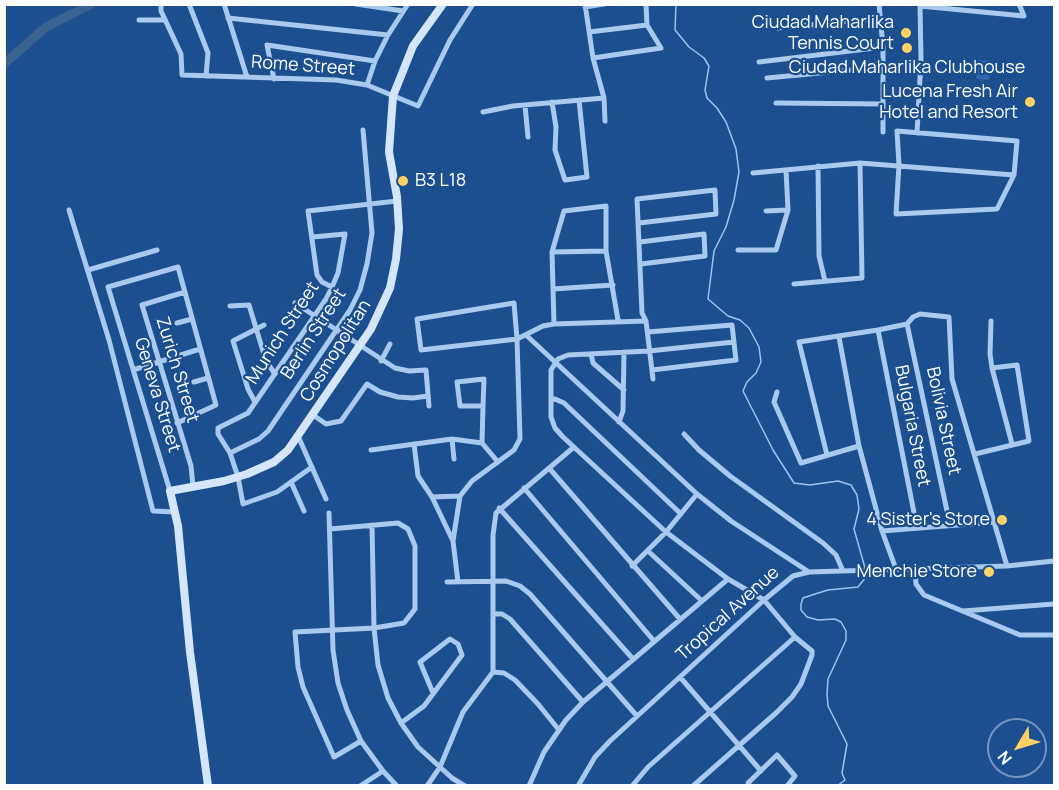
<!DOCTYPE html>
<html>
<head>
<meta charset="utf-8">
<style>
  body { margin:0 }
  #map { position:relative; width:1059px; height:790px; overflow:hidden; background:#1b4f8f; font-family:Manrope,sans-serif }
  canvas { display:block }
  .frame { position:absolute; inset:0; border:6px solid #fff; pointer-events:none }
  .north { position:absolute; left:987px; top:718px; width:60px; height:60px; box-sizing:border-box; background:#1b4f8f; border:2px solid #7695bc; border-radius:50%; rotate:232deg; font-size:16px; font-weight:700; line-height:24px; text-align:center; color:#fff }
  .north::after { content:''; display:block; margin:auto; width:21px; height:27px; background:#ffd166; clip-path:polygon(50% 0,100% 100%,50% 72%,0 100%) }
</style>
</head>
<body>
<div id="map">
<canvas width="1059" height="790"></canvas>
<div class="frame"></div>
<div class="north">N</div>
</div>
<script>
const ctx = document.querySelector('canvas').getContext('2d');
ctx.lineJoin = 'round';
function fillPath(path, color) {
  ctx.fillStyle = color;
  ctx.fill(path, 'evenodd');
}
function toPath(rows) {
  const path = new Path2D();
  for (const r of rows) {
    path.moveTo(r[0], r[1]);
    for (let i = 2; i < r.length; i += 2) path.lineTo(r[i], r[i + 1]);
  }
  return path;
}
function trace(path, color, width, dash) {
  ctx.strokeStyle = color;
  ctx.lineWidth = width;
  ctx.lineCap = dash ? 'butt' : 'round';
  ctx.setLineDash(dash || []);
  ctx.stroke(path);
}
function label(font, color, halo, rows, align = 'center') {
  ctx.font = font + ' Manrope,sans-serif';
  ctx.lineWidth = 4.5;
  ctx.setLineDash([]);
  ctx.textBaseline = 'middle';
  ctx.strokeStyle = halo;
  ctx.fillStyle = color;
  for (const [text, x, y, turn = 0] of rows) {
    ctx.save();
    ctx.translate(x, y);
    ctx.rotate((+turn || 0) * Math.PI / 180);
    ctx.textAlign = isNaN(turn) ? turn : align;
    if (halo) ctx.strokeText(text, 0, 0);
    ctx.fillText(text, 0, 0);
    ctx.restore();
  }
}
fillPath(toPath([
  [978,60,990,61,989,80,976,79]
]), '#2e69ad');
trace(toPath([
  [676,4,675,30,689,47,704,58,709,66,705,90,707,98,717,108,726,122,736,149,739,172,734,200,726,227,714,251,708,299,728,316,740,320,749,328,759,347,761,362,756,373,747,382,743,391,773,450,794,483,810,485,838,481,851,485,857,495,859,509,854,529,865,568],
  [837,786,845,780,842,773,847,744,828,706,827,694,828,679,846,640,846,631,841,622,835,619,818,620,807,617,801,610,801,604,803,598,815,594,828,590,858,587,866,577,866,573]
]), '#9cc4f0', 1.5);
trace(toPath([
  [4,64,46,27,91,4]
]), '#3c6290', 9);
trace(toPath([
  [161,4,161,11,181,54,182,75,336,80,367,85,418,106,450,40,473,4],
  [189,4,208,53,206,76],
  [224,4,247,77],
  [356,4,403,11],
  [879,4,883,47,883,132],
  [920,6,1024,16,1019,4],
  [585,7,604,4],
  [228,18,388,35],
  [139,20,165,20],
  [778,28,882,18],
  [589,32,647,25],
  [593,58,661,48,647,25,646,4],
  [759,62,883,47],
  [767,78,883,67],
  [274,79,267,45,375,61],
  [367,85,375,61,388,35,408,4],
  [604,98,605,121],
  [552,102,556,127,555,150,565,180,587,177,579,100],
  [776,103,883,104],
  [525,105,528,137],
  [483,112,513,106,604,98,593,58,585,4],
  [897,131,1017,141,1014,175,997,209,896,214,899,165,897,131],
  [917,133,921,60,920,6],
  [818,166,819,256,825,281],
  [753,173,860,163,1014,175],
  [69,210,109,340,153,511,175,512],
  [766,211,788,210],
  [639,223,716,214,715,190,637,199,642,313,646,321,653,379],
  [640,242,704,234,705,256,641,264],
  [738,250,776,250,788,210,786,170],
  [552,252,606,251],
  [88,270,157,250],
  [794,284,862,278,860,163],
  [332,287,322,282,317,275,308,211,397,201],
  [553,289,613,285],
  [185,292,142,305,191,466,193,486],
  [295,303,395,368,409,371,426,370,429,406],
  [230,306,249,305,266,361,275,374],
  [991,321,990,354,992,368,1012,444],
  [177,323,192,319],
  [554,324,552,252,564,211,606,206,606,251,618,320],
  [907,324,950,525],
  [878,330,917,528],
  [648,332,732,325,736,360,652,370],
  [526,335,697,494,731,521,809,572],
  [839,337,859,446,882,531,896,569],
  [591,354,593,363,624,390],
  [381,361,390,344],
  [133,370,200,349],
  [194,382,208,378],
  [777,392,774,402,801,463,859,446],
  [551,400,555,399,564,403,681,514],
  [255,402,248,389,233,341,264,325],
  [483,406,460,406,457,382,484,379,483,406,482,443,498,462],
  [313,415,326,424,341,421,367,384,380,392,398,397,413,398,428,396],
  [619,422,623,411,624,352],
  [684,434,699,450,730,476,823,543,836,555,843,571],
  [298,436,326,499],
  [452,439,454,459],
  [414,444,418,476,432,497,453,541],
  [371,450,452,439,482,443],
  [230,453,259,439,268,431,350,310,360,290,367,264,372,233,363,130],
  [975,454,1029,441,1017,365,992,368],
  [827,455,799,342,878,330,907,324,913,317,920,314,949,317,952,379,1007,566],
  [312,467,277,492,243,504,238,477,230,453,218,434,218,428,248,413,326,299,332,287,338,273,345,234,313,237],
  [549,468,680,619],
  [291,482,304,511],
  [524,488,654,641],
  [170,491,108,287,178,267,216,405,177,423],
  [432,497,460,496],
  [499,508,633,659],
  [329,513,333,650,338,683,347,710,361,741,383,771,397,786],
  [372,525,374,628,378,665,388,698,401,723,418,747,452,778,465,786],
  [330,529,398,523,408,529,415,546,415,609,404,623,374,628,295,632,298,667,303,687,334,757,361,741],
  [882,531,995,522],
  [648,551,701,600],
  [632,566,666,532,697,494],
  [915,569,916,584,924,595,1020,635,1054,635],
  [447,582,506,581,520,586,530,594,637,716],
  [458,582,453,541,460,496,472,481,514,450,520,439,517,339,514,303,417,319,421,350,517,339,543,326,554,324,646,321],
  [963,611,1054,604],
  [493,614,502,614,510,619,583,702],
  [493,672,504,673,515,680,538,704,559,730],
  [680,677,761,771],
  [401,723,424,706,462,655,458,644,450,639,420,662,433,693],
  [360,786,383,771],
  [427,786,440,767,463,712,493,672,493,535,496,513,574,447],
  [529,786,544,752,566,720,583,702,728,579],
  [578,786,595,757,610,741,764,600,793,576,809,572,1007,566,1054,561],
  [632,786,648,767,795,637],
  [693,786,776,713,792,697,801,684,812,655,812,651,795,637,764,600,728,579,666,532,563,437,555,428,551,417,551,370,558,359,568,355,649,351,734,342],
  [750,786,748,783,777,755,795,776,787,786]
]), '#a9c9ee', 5);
trace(toPath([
  [208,786,190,652,178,526,170,491,224,481,247,474,274,462,288,450,371,329,390,288,396,259,399,229,397,197,389,152,393,96,413,46,443,4]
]), '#d6e6fa', 8);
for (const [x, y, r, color] of [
  [906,33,6,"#ffd166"],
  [907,48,6,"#ffd166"],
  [1030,102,6,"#ffd166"],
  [403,181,6,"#ffd166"],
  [1002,520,6,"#ffd166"],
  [989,572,6,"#ffd166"]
]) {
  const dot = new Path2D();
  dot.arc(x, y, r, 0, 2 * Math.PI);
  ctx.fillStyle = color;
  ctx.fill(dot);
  trace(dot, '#1b4f8f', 2);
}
label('18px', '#fff', '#1b4f8f', [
  ["Ciudad Maharlika",894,23],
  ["Tennis Court",894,44],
  ["Ciudad Maharlika Clubhouse",907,68,"center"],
  ["Lucena Fresh Air",1018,92],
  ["Hotel and Resort",1018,113],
  ["B3 L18",415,181,"left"],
  ["4 Sister's Store",990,520],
  ["Menchie Store",977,572]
], 'right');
label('18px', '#fff', '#1b4f8f', [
  ["Rome Street",303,66,4],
  ["Munich Street",283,333,-57],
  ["Berlin Street",314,334,-57],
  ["Cosmopolitan",336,351,-58],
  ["Zurich Street",177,370,73],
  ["Geneva Street",157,395,73],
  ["Bolivia Street",943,421,78],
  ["Bulgaria Street",912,426,79],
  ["Tropical Avenue",728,614,-42]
]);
</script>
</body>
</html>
